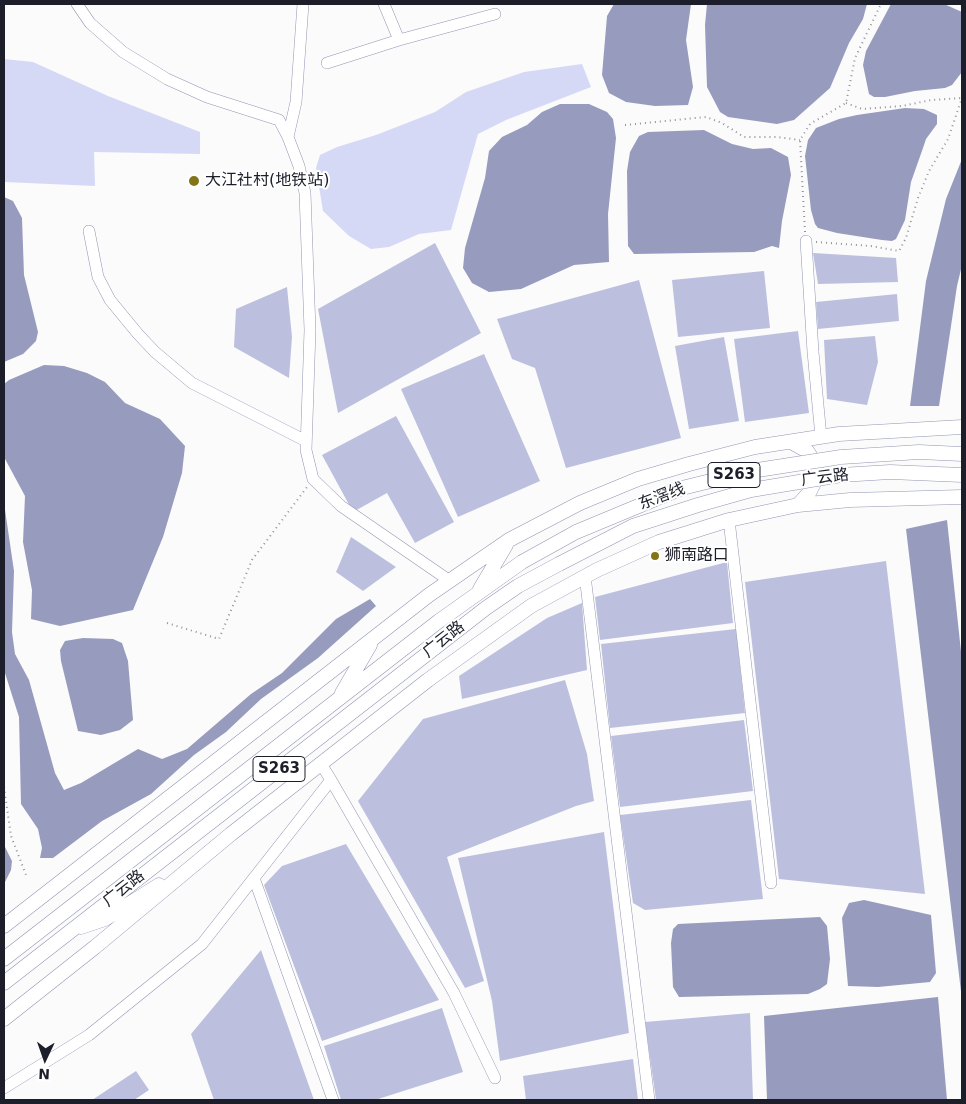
<!DOCTYPE html>
<html>
<head>
<meta charset="utf-8">
<style>
  body { margin:0 }
  #map { position:relative; width:966px; height:1104px; overflow:hidden; background:#fbfbfb; font-family:"DejaVu Sans",sans-serif }
  canvas { display:block }
  .frame { position:absolute; inset:0; border:5px solid #1c1e29; pointer-events:none }
  .north { position:absolute; left:20px; top:1034px; width:50px; height:50px; -webkit-text-stroke:4px #fff; paint-order:stroke; rotate:183deg; font-size:14px; font-weight:700; line-height:20px; text-align:center; color:#1c1e29 }
  .north::after { content:''; display:block; margin:auto; width:18px; height:22px; background:#1c1e29; clip-path:polygon(50% 0,100% 100%,50% 72%,0 100%) }
</style>
</head>
<body>
<div id="map">
<canvas width="966" height="1104"></canvas>
<div class="frame"></div>
<div class="north">N</div>
</div>
<script>
const ctx = document.querySelector('canvas').getContext('2d');
ctx.lineJoin = 'round';
function fillPath(path, color) {
  ctx.fillStyle = color;
  ctx.fill(path, 'evenodd');
}
function toPath(rows) {
  const path = new Path2D();
  for (const r of rows) {
    path.moveTo(r[0], r[1]);
    for (let i = 2; i < r.length; i += 2) path.lineTo(r[i], r[i + 1]);
  }
  return path;
}
function trace(path, color, width, dash) {
  ctx.strokeStyle = color;
  ctx.lineWidth = width;
  ctx.lineCap = dash ? 'butt' : 'round';
  ctx.setLineDash(dash || []);
  ctx.stroke(path);
}
function label(font, color, halo, rows, align = 'center') {
  ctx.font = font + ' "DejaVu Sans","Noto Sans SC",sans-serif';
  ctx.lineWidth = 4;
  ctx.setLineDash([]);
  ctx.textBaseline = 'middle';
  ctx.strokeStyle = halo;
  ctx.fillStyle = color;
  for (const [text, x, y, turn = 0] of rows) {
    ctx.save();
    ctx.translate(x, y);
    ctx.rotate((+turn || 0) * Math.PI / 180);
    ctx.textAlign = isNaN(turn) ? turn : align;
    if (halo) ctx.strokeText(text, 0, 0);
    ctx.fillText(text, 0, 0);
    ctx.restore();
  }
}
fillPath(toPath([
  [4,59,33,62,108,96,200,132,200,154,94,152,95,186,4,182],
  [582,64,591,87,506,120,478,134,451,230,419,234,389,247,371,249,349,236,323,211,316,168,320,155,337,147,376,135,435,112,466,92,524,72]
]), '#d6d9f6');
fillPath(toPath([
  [614,4,691,4,686,40,693,87,688,105,655,106,626,102,609,93,602,75,607,16],
  [707,4,867,4,863,19,849,43,830,88,794,120,777,124,728,117,720,112,707,87,705,25],
  [891,4,944,4,962,12,962,72,952,85,945,88,915,91,885,97,874,97,869,94,863,65,866,51],
  [560,104,589,104,607,112,613,119,616,138,608,214,609,262,574,265,521,289,489,292,472,283,463,268,465,248,485,178,489,151,502,137,527,125,542,112],
  [905,108,924,109,937,115,937,124,926,139,923,148,911,182,905,220,896,239,892,241,882,240,837,233,818,228,815,224,811,210,805,156,808,140,816,128,839,119,857,115],
  [704,130,732,144,753,149,771,148,788,157,791,175,782,221,779,248,772,246,754,252,634,254,628,246,627,171,630,152,639,136,648,132],
  [962,159,962,265,957,286,939,406,910,406,926,281,946,199],
  [4,197,13,201,22,218,24,275,38,332,36,341,23,354,4,362],
  [44,365,64,366,87,373,105,382,125,403,160,419,185,446,182,473,163,537,133,610,60,626,31,619,32,590,23,542,25,496,4,457,4,384,9,380],
  [4,503,14,571,12,632,15,654,29,680,55,773,64,790,81,783,138,749,162,759,187,749,251,694,282,673,336,619,370,599,376,606,318,658,261,699,226,732,194,755,151,794,102,821,53,858,40,858,42,848,38,829,21,804,19,717,4,670],
  [947,520,962,661,962,1000,906,529],
  [83,638,113,639,122,643,128,661,133,720,120,730,101,735,78,731,61,661,60,650,65,641],
  [4,845,12,861,11,870,4,884],
  [864,900,931,915,936,973,930,982,878,987,848,986,842,918,849,903],
  [820,917,827,926,830,959,827,984,820,989,808,994,679,997,673,987,671,943,673,929,678,924],
  [938,997,947,1100,767,1100,764,1016]
]), '#979bbd');
fillPath(toPath([
  [435,243,481,333,338,413,318,309],
  [813,253,896,258,898,282,818,284],
  [764,271,770,328,678,337,672,280],
  [639,280,681,438,566,468,535,368,512,359,497,319],
  [287,287,292,337,289,378,234,347,236,309],
  [897,294,899,321,818,329,816,302],
  [798,331,809,413,745,422,734,339],
  [875,336,878,362,867,405,827,399,824,340],
  [724,337,739,421,689,429,675,346],
  [484,354,540,481,458,517,401,389],
  [396,416,454,522,415,543,387,493,353,512,322,455],
  [351,537,396,567,363,591,336,572],
  [886,561,925,894,779,879,745,582],
  [727,562,733,623,600,640,595,597],
  [582,603,587,670,462,699,459,676,547,618],
  [736,629,745,713,610,728,601,644],
  [565,680,587,754,594,801,576,806,447,857,484,981,465,988,358,801,423,719],
  [744,720,753,791,620,807,611,736],
  [751,800,763,899,645,910,633,903,620,815],
  [604,832,629,1033,500,1061,492,1001,458,858],
  [346,844,439,1000,322,1041,264,885,282,866],
  [261,950,314,1100,214,1100,191,1034],
  [442,1008,463,1072,375,1100,341,1100,324,1046],
  [750,1013,753,1100,656,1100,645,1022],
  [633,1059,638,1100,526,1100,523,1076],
  [136,1071,149,1090,134,1100,92,1100]
]), '#bcc0de');
const minor = toPath([
  [77,4,90,23,123,52,167,79,207,97,279,120,288,137,299,166,305,193,310,330,306,450,313,479,341,506,450,581],
  [384,4,399,40],
  [327,63,399,40,495,14],
  [288,137,296,102,303,4],
  [89,231,98,277,110,300,138,334,155,352,192,383,306,441],
  [806,241,813,352,821,437],
  [729,520,771,883],
  [585,576,649,1100],
  [331,780,454,993,495,1078],
  [254,878,333,1100],
  [4,1088,89,1035,202,944,331,780,321,764]
]);
const major = toPath([
  [791,442,807,451,813,460,817,472,814,483,809,493,798,505],
  [480,589,506,545],
  [342,693,370,645],
  [4,926,429,595,509,540,580,503,638,479,689,464,755,447,839,434,962,427],
  [81,927,105,919,159,885],
  [4,959,439,621,522,562],
  [4,983,486,608,518,586,559,564],
  [4,1019,95,947,231,834,428,680,531,606,597,570,659,542,729,520,798,505,850,500,962,497]
]);
trace(minor, '#9295b2', 12);
trace(major, '#9295b2', 15);
trace(toPath([
  [961,4,962,5],
  [846,103,862,109,902,106,931,100,962,98],
  [625,125,706,117,722,123,744,137,777,137,800,140],
  [805,232,800,140,810,124,846,103,855,58,881,4],
  [816,242,871,246,899,251,906,238,918,198,929,171,948,139,962,98],
  [167,623,219,639,252,560,307,487],
  [4,787,11,836,26,875]
]), '#919297', 2, [1, 4]);
trace(minor, '#fff', 11);
trace(major, '#fff', 14);
const majorBridge = toPath([
  [522,562,576,532,682,488,751,471,841,457,919,452,962,454],
  [559,564,633,526,698,505,751,490,841,475,890,472,962,475]
]);
trace(majorBridge, '#9295b2', 15, []);
trace(majorBridge, '#fff', 14);
for (const [x, y, r, color] of [
  [194,181,6,"#837417"],
  [655,556,5,"#837417"]
]) {
  const dot = new Path2D();
  dot.arc(x, y, r, 0, 2 * Math.PI);
  ctx.fillStyle = color;
  ctx.fill(dot);
  trace(dot, '#fff', 2);
}
for (const [x, y, w] of [
  [734,475,52],
  [279,769,52]
]) {
  const box = new Path2D();
  box.roundRect(x - w / 2, y - 12.5, w, 25, 4);
  ctx.fillStyle = '#fff';
  ctx.fill(box);
  trace(box, '#1c1e29', 1);
}
label('bold 15px', '#1c1e29', null, [
  ["S263",734,475],
  ["S263",279,769]
]);
label('16px', '#1c1e29', '#fff', [
  ["大江社村(地铁站)",205,181],
  ["狮南路口",665,556]
], 'left');
label('16px', '#1c1e29', '#fff', [
  ["广云路",825,478,-7],
  ["东滘线",662,497,-21],
  ["广云路",444,640,-38],
  ["广云路",124,889,-38]
]);
</script>
</body>
</html>
